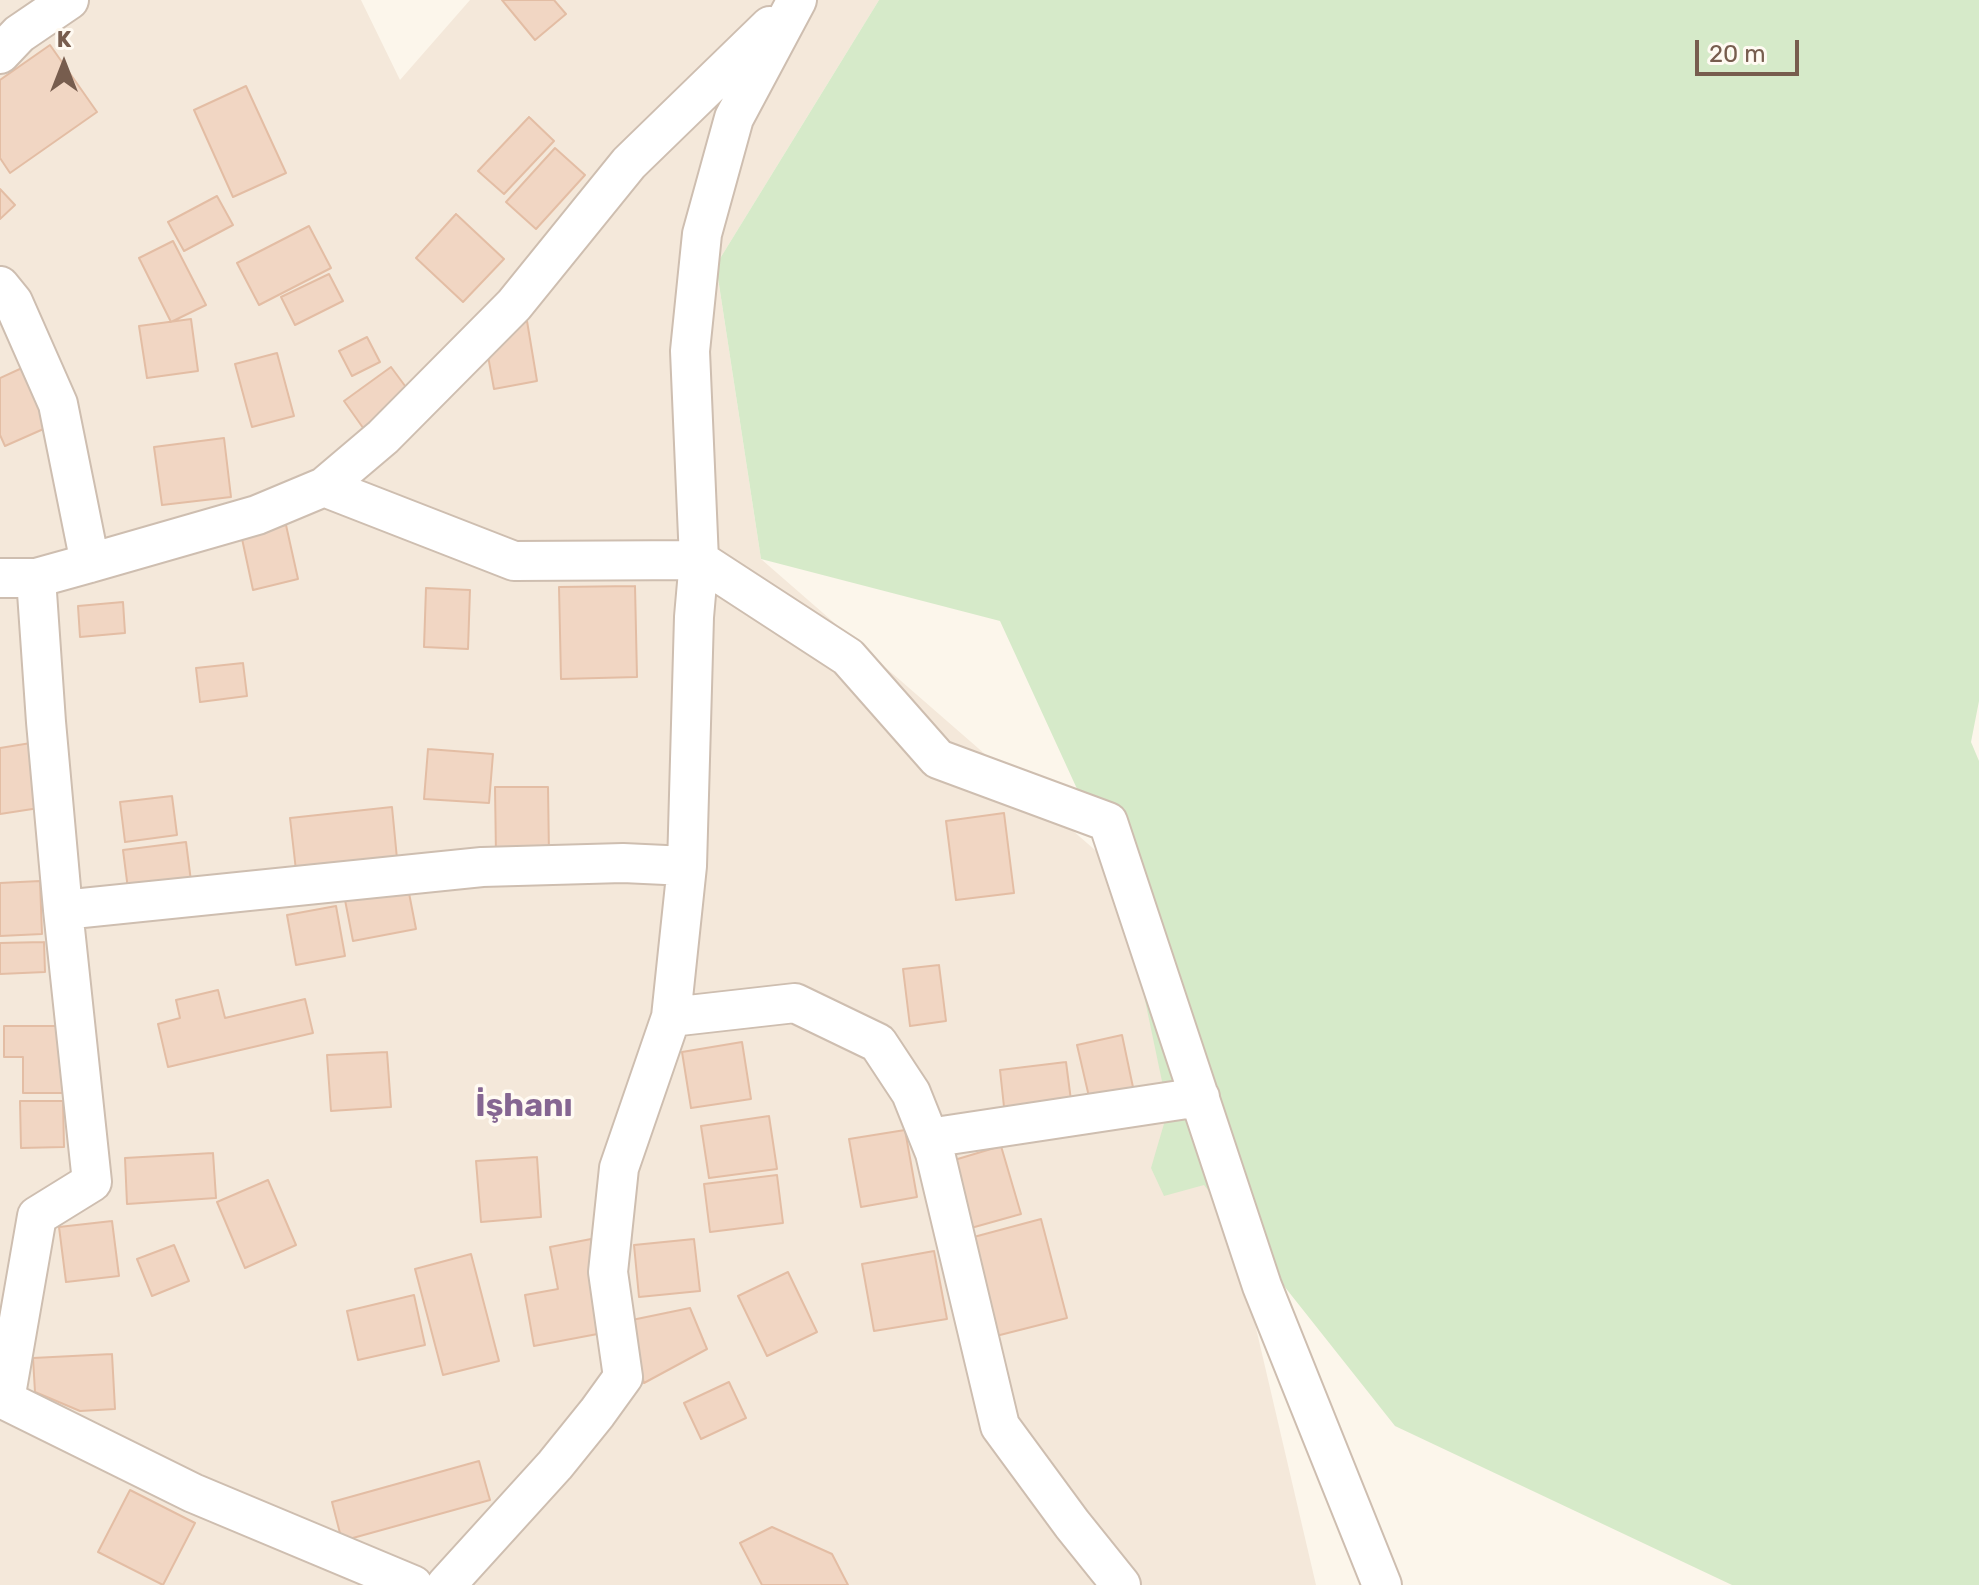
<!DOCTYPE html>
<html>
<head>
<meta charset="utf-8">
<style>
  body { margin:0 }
  #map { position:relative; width:1979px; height:1585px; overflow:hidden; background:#fcf6eb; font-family:Rubik,sans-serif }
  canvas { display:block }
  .north { position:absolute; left:24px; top:24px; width:80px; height:80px; -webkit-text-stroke:6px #fffaf2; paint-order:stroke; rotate:0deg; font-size:22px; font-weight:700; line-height:32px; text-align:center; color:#775d4e }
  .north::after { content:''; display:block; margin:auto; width:28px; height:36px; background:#775d4e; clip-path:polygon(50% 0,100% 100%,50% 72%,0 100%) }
  .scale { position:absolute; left:1695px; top:40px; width:104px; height:36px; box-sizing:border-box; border:4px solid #775d4e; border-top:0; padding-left:10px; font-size:24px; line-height:28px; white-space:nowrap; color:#775d4e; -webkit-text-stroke:6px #fffaf2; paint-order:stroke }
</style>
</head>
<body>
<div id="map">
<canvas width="1979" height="1585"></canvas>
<div class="north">K</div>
<div class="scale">20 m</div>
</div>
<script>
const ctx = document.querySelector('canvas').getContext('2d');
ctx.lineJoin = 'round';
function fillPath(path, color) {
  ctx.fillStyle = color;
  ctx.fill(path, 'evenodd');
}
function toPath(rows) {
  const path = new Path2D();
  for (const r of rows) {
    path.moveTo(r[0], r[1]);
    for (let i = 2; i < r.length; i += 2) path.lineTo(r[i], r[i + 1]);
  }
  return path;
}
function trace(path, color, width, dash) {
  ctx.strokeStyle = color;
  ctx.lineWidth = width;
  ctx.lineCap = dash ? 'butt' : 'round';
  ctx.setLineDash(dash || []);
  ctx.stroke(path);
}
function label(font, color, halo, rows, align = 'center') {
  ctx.font = font + ' Rubik,sans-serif';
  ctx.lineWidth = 7;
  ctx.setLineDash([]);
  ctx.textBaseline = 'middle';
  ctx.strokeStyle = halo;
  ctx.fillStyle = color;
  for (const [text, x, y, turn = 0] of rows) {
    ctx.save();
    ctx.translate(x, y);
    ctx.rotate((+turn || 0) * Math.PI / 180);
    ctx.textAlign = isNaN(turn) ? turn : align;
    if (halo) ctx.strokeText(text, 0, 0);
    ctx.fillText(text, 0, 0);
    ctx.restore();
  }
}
fillPath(toPath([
  [0,0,361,0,400,80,470,0,879,0,716,265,761,559,1157,904,1316,1585,0,1585]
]), '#f4e8da');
fillPath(toPath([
  [879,0,1979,0,1979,701,1971,742,1979,761,1979,1585,1732,1585,1395,1426,1204,1185,1164,1196,1151,1168,1168,1110,1133,943,1106,852,1000,621,761,559,716,265]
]), '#d6eac9');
const building = toPath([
  [502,0,554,0,566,14,535,40,502,0],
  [50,45,97,112,10,173,0,158,0,80,50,45],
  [246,86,286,173,233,197,194,110,246,86],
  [529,117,554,141,504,194,478,171,529,117],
  [555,148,585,175,536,229,506,202,555,148],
  [0,189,15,205,0,219,0,189],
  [217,196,233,225,184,251,168,222,217,196],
  [456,214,504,259,463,302,416,258,456,214],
  [309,226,331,268,259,305,237,263,309,226],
  [173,241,206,305,171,322,139,258,173,241],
  [329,274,343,301,295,325,281,297,329,274],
  [191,319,198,371,147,378,139,326,191,319],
  [527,321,537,381,494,389,486,345,527,321],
  [367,337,380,362,352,376,339,351,367,337],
  [277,353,294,416,252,427,235,364,277,353],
  [391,367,414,398,366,432,344,401,391,367],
  [22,368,48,427,5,446,0,435,0,378,22,368],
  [224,438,231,497,162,505,154,447,224,438],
  [286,525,298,579,253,590,241,534,286,525],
  [635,586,637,677,561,679,559,587,635,586],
  [426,588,470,590,468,649,424,647,426,588],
  [123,602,125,633,80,637,78,606,123,602],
  [243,663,247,696,200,702,196,668,243,663],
  [43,741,52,806,0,814,0,748,43,741],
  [428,749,493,754,489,803,424,799,428,749],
  [495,787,548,787,549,855,496,856,495,787],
  [172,796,177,835,125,842,120,802,172,796],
  [392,807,398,869,297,879,290,818,392,807],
  [1004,813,1014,893,956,900,946,821,1004,813],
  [186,842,192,889,129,897,123,850,186,842],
  [40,881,42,934,0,936,0,883,40,881],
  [408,888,416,929,353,941,345,900,408,888],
  [336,906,345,956,296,965,287,915,336,906],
  [44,942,45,972,0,974,0,943,44,942],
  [939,965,946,1021,910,1026,903,969,939,965],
  [218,990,225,1018,305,999,313,1033,168,1067,158,1024,180,1018,176,1000,218,990],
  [4,1026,65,1026,65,1093,23,1093,23,1057,4,1057,4,1026],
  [1122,1035,1134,1092,1090,1101,1077,1045,1122,1035],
  [742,1042,751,1099,691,1108,682,1052,742,1042],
  [387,1052,391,1107,331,1111,327,1055,387,1052],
  [1066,1062,1072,1108,1005,1116,1000,1070,1066,1062],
  [20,1101,63,1101,64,1147,21,1148,20,1101],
  [769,1116,777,1169,709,1178,701,1126,769,1116],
  [905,1130,917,1197,861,1207,849,1139,905,1130],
  [1001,1146,1021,1214,971,1228,951,1161,1001,1146],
  [213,1153,216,1198,127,1204,125,1158,213,1153],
  [537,1157,541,1217,481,1222,476,1161,537,1157],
  [777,1175,783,1223,710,1232,704,1184,777,1175],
  [268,1180,296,1245,245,1268,217,1202,268,1180],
  [1041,1219,1067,1318,996,1336,970,1238,1041,1219],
  [112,1221,119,1276,66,1282,59,1227,112,1221],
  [591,1239,608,1332,534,1346,525,1295,558,1289,550,1247,591,1239],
  [694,1239,700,1291,639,1297,634,1245,694,1239],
  [174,1245,189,1281,152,1296,137,1259,174,1245],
  [934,1251,947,1319,874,1331,862,1264,934,1251],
  [471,1254,499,1361,443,1375,415,1269,471,1254],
  [788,1272,817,1332,767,1356,738,1296,788,1272],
  [414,1295,425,1345,358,1360,347,1311,414,1295],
  [690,1308,707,1349,644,1383,627,1321,690,1308],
  [112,1354,115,1409,80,1411,35,1392,33,1358,112,1354],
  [729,1382,746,1418,701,1439,684,1403,729,1382],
  [479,1461,490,1500,342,1541,332,1502,479,1461],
  [130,1490,195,1523,163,1585,98,1552,130,1490],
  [772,1527,832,1554,848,1585,762,1585,740,1543,772,1527]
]);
fillPath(building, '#f1d6c3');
trace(building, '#e3bda4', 2);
const street = toPath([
  [0,54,19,34,69,0],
  [0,286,13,302,58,404,90,563],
  [324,487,514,561,699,560,848,657,938,759,1108,822,1262,1286,1382,1585],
  [0,578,36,578,90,563,257,515,324,487,383,437,514,305,629,163,770,26],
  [63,910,482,867,623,863,687,866],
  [671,1017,795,1003,878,1043,911,1093,935,1153,1000,1426,1072,1524,1121,1585],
  [929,1138,1200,1097],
  [0,1399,5,1400,193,1493,413,1585],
  [5,1400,37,1216,92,1182,63,910,46,722,36,578],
  [446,1585,555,1465,597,1413,623,1377,608,1272,619,1168,671,1017,687,866,694,617,699,560,690,351,702,234,734,118,797,0]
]);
trace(street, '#cebeb0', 42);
trace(street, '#fff', 38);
label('bold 32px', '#856692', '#fffaf2', [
  ["İşhanı",524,1107]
]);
</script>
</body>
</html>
